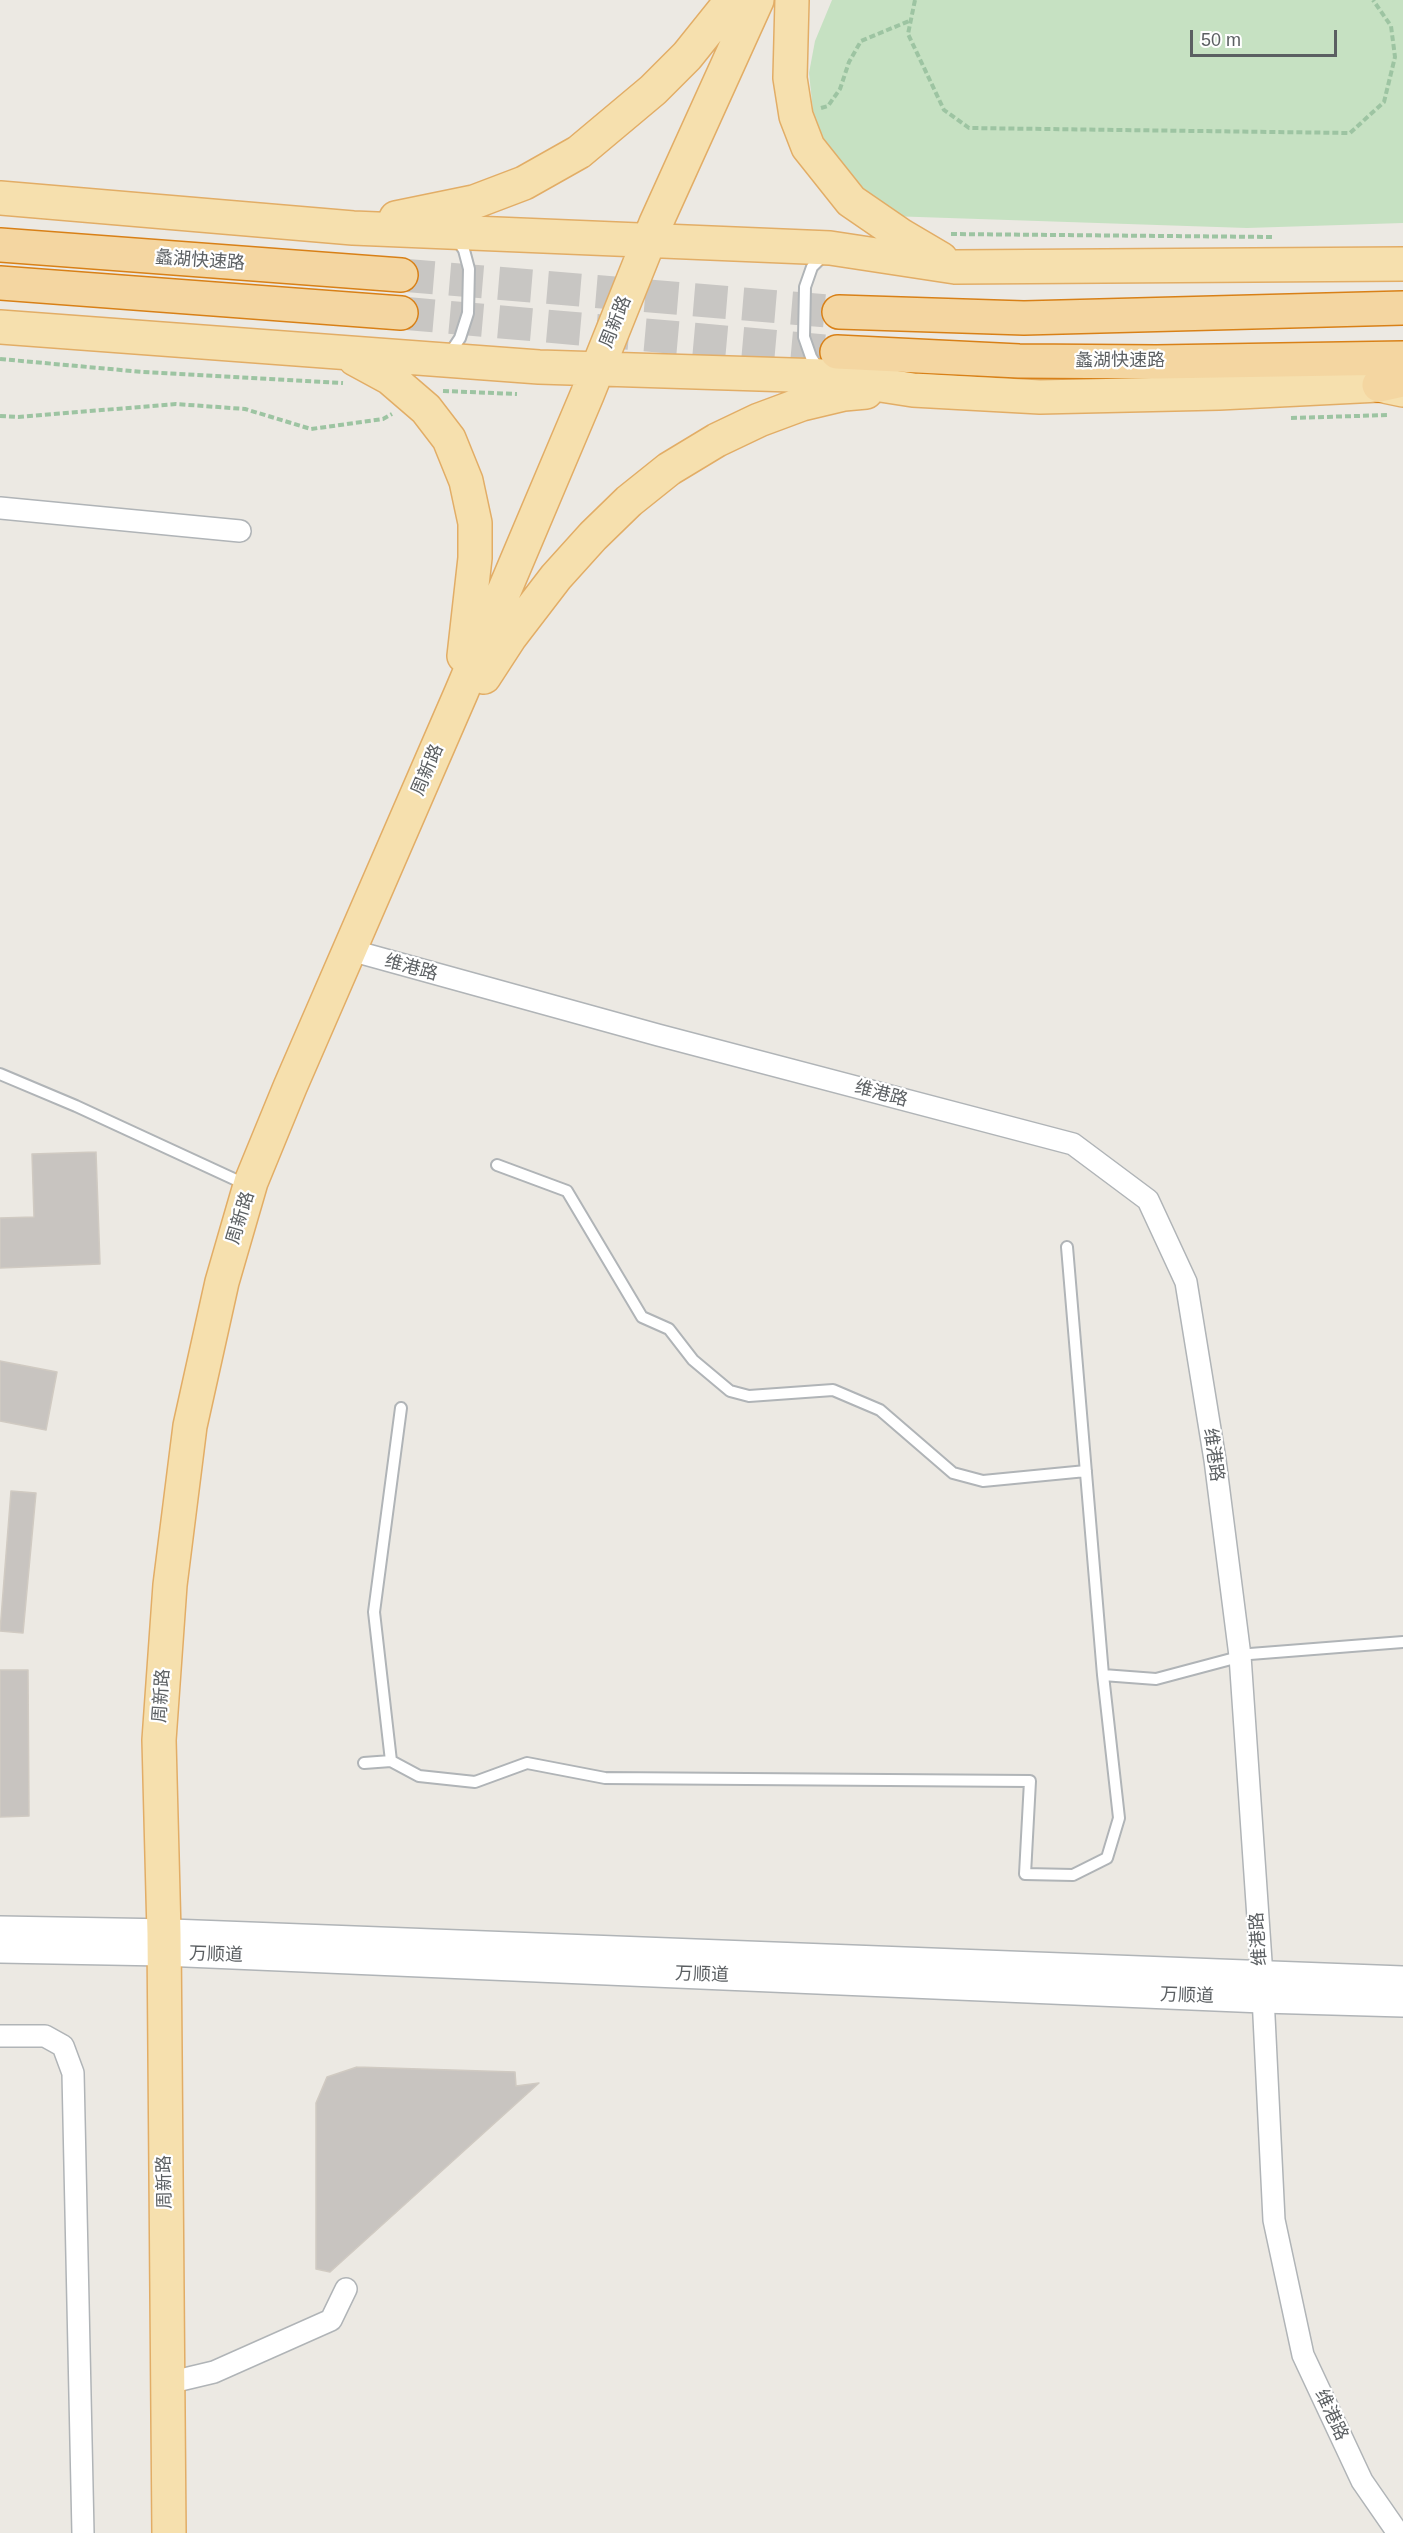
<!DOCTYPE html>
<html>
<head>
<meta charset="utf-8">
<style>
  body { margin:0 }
  #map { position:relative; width:1403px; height:2533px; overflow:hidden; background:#ece9e3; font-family:Helvetica,sans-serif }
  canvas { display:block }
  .scale { position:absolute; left:1190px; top:30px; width:147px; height:27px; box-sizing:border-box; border:3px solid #5b5f62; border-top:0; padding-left:8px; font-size:18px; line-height:21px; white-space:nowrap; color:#5b5f62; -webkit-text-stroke:4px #fff; paint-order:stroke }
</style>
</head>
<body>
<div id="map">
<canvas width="1403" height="2533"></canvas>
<div class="scale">50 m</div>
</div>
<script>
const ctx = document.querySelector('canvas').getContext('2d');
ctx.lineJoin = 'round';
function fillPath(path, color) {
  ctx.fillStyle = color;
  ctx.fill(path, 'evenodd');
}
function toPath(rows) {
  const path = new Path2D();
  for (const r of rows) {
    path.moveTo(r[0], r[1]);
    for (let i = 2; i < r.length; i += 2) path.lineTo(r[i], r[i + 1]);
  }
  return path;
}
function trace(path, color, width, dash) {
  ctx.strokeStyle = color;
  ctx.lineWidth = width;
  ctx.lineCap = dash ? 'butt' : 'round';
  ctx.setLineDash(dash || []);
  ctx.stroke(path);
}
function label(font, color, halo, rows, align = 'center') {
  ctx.font = font + ' Helvetica,"Noto Sans SC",sans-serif';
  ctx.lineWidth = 4.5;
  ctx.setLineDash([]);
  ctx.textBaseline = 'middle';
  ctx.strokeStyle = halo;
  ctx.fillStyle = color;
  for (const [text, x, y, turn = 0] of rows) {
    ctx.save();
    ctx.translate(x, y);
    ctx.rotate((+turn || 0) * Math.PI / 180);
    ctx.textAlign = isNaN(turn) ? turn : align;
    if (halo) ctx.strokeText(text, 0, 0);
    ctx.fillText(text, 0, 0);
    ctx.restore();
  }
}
fillPath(toPath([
  [832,0,1403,0,1403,223,1247,228,889,216,842,175,815,130,809,73,815,41]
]), '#c6e1c2');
const building = toPath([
  [96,1152,100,1264,0,1268,0,1218,34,1217,32,1154,96,1152],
  [0,1361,57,1372,46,1430,0,1421,0,1361],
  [11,1491,36,1493,23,1633,0,1631,11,1491],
  [0,1670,28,1670,29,1816,0,1817,0,1670],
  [357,2067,515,2072,516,2086,539,2083,330,2272,316,2269,316,2103,327,2077,357,2067]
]);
fillPath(building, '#c8c4c0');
trace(building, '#d0cac2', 1.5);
trace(toPath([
  [401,275,839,312],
  [401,313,837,352]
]), '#c8c6c3', 33, [33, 16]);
const service = toPath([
  [448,356,460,338,468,313,469,269,464,250,456,238],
  [820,371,811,357,804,337,805,287,812,267,824,255],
  [0,1074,76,1106,247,1185],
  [497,1165,567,1191,642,1317,669,1329,693,1360,730,1391,749,1396,833,1390,880,1410,953,1473,983,1481,1086,1471],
  [1067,1247,1103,1675],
  [391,1761,374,1612,401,1408],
  [364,1763,391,1761,419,1776,475,1782,527,1763,605,1778,1030,1781,1025,1874,1073,1875,1107,1858,1119,1818,1103,1675,1156,1679,1250,1654,1403,1642]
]);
const minor = toPath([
  [0,508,240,531],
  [350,950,658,1035,1073,1144,1148,1200,1186,1282,1215,1460,1240,1656,1262,1976,1274,2220,1303,2355,1362,2481,1398,2533],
  [0,2036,45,2036,63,2046,73,2073,83,2533],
  [172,2382,214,2372,331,2320,346,2289]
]);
const tertiary = toPath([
  [0,1930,171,1933,1403,1980],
  [0,1949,163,1952,1262,1999,1403,2003]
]);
const primary = toPath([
  [792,0,790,78,796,116,808,147,851,201,902,236,941,259],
  [0,198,353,228,830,248,955,267,1403,264],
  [396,218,474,202,524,183,579,152,653,90,687,56,732,0],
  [0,327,539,367,823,376,913,390,1040,397,1219,393,1379,385,1403,390],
  [355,359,390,378,426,409,449,439,466,481,475,523,475,558,464,656],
  [484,677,510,637,556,577,593,536,629,501,669,469,717,440,759,420,802,404,844,394,866,392],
  [169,2533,164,1933,159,1740,170,1585,190,1426,222,1282,251,1182,290,1087,461,693,587,395,656,223,757,0]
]);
const trunk = toPath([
  [0,245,401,275],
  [0,283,401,313],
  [839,312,1024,318,1403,308],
  [837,352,1019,361,1157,362,1403,358],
  [1379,385,1403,380]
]);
trace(service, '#b0b4b7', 14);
trace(minor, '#b0b4b7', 24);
trace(tertiary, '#b0b4b7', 30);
trace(primary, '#e2ad66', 36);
trace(trunk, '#d88017', 36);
trace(toPath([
  [915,0,908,34,944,110,969,128,1350,133,1384,102,1395,57,1391,26,1373,0],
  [821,108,828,106,840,89,849,62,861,41,909,21],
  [951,234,1273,237],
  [0,359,143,372,343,383],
  [443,391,517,394],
  [0,416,18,417,176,404,245,409,311,429,383,419,392,414],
  [1291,418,1389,415]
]), '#9dc4a2', 4, [6, 3]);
trace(service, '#fff', 10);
trace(minor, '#fff', 21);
trace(tertiary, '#fff', 27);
trace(primary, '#f6e0ae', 33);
trace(trunk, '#f4d6a1', 33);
label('18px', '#5b5f62', '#fff', [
  ["蠡湖快速路",200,261,4],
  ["周新路",616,322,-68],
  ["蠡湖快速路",1120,361],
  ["周新路",428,770,-67],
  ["维港路",411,968,15],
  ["维港路",881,1094,15],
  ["周新路",241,1218,-73],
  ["维港路",1213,1455,82],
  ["周新路",162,1696,-86],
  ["维港路",1259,1939,-94],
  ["万顺道",216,1955,2],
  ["万顺道",702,1975,2],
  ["万顺道",1187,1996,2],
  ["周新路",165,2182,-91],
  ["维港路",1331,2415,65]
]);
</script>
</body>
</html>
